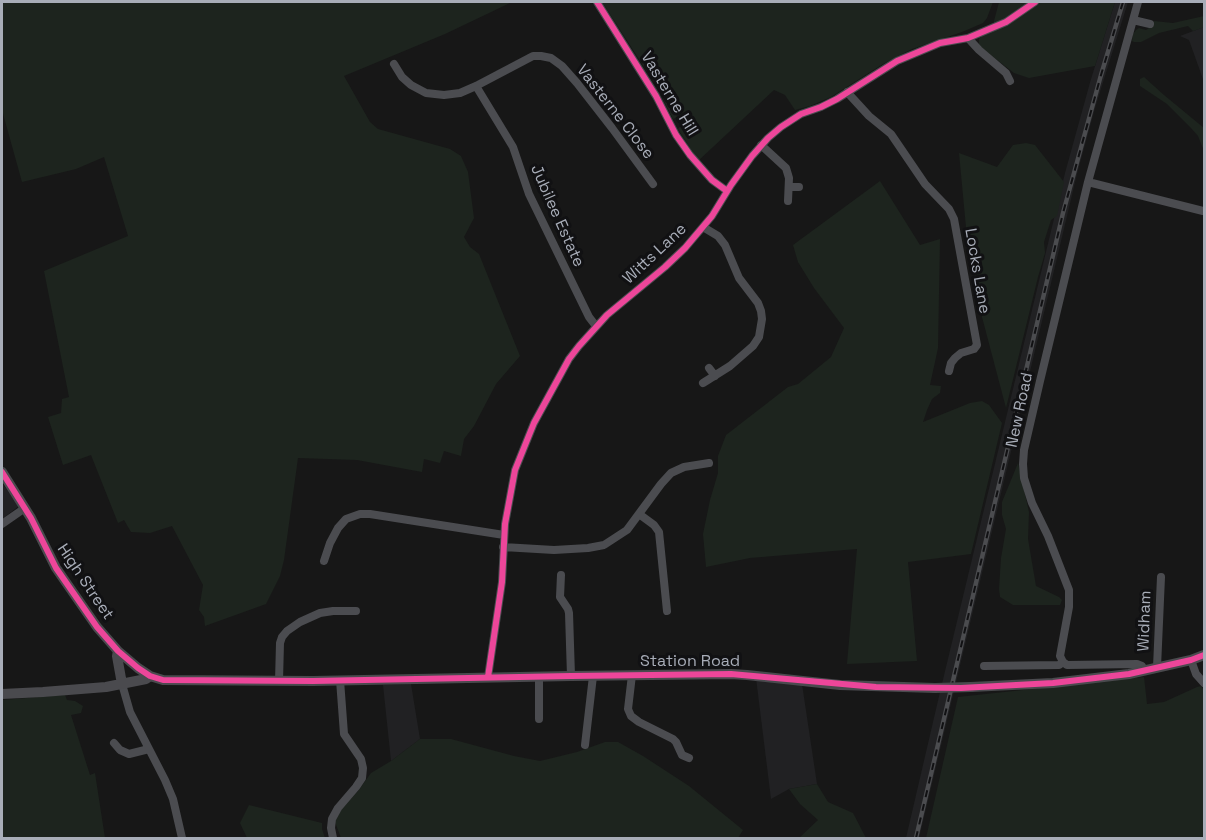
<!DOCTYPE html>
<html>
<head>
<meta charset="utf-8">
<style>
  body { margin:0 }
  #map { position:relative; width:1206px; height:840px; overflow:hidden; background:#171717; font-family:"Space Grotesk",sans-serif }
  canvas { display:block }
  .frame { position:absolute; inset:0; border:3px solid #a8adb8; pointer-events:none }
</style>
</head>
<body>
<div id="map">
<canvas width="1206" height="840"></canvas>
<div class="frame"></div>
</div>
<script>
const ctx = document.querySelector('canvas').getContext('2d');
ctx.lineJoin = 'round';
function fillPath(path, color) {
  ctx.fillStyle = color;
  ctx.fill(path, 'evenodd');
}
function toPath(rows) {
  const path = new Path2D();
  for (const r of rows) {
    path.moveTo(r[0], r[1]);
    for (let i = 2; i < r.length; i += 2) path.lineTo(r[i], r[i + 1]);
  }
  return path;
}
function trace(path, color, width, dash) {
  ctx.strokeStyle = color;
  ctx.lineWidth = width;
  ctx.lineCap = dash ? 'butt' : 'round';
  ctx.setLineDash(dash || []);
  ctx.stroke(path);
}
function label(font, color, halo, rows, align = 'center') {
  ctx.font = font + ' "Space Grotesk",sans-serif';
  ctx.lineWidth = 6;
  ctx.setLineDash([]);
  ctx.textBaseline = 'middle';
  ctx.strokeStyle = halo;
  ctx.fillStyle = color;
  for (const [text, x, y, turn = 0] of rows) {
    ctx.save();
    ctx.translate(x, y);
    ctx.rotate((+turn || 0) * Math.PI / 180);
    ctx.textAlign = isNaN(turn) ? turn : align;
    if (halo) ctx.strokeText(text, 0, 0);
    ctx.fillText(text, 0, 0);
    ctx.restore();
  }
}
fillPath(toPath([
  [1115,2,1128,2,1095,108,1077,174,919,838,906,838,940,692,1065,173,1091,79],
  [1204,27,1204,82,1189,40,1180,36],
  [2,483,19,506,2,519],
  [756,678,802,684,817,784,789,789,771,799],
  [411,684,420,739,391,761,383,685]
]), '#212123');
fillPath(toPath([
  [2,2,509,2,510,3,445,34,344,76,370,122,378,129,450,149,461,156,468,172,474,218,464,237,470,247,479,254,520,356,496,384,474,426,464,439,461,456,444,451,440,463,424,459,422,472,357,460,298,458,284,560,280,576,266,604,205,626,204,617,199,610,203,585,172,526,150,533,131,532,124,520,118,523,91,455,63,465,48,417,61,413,62,399,69,397,44,271,128,236,104,157,76,169,22,182,2,110],
  [602,2,993,2,987,18,983,23,962,32,912,49,883,64,831,97,810,106,795,110,785,95,774,90,698,161,678,129,683,123,679,116,673,119,663,99,668,92,662,85,657,87],
  [999,2,1115,2,1095,66,1029,78,1014,73,979,46,979,39,983,35,994,29,994,21],
  [1204,16,1204,27,1202,28,1193,31,1188,26,1159,33,1141,42,1134,42,1132,41,1133,34,1136,30,1139,28,1146,30,1152,26,1154,21,1173,23],
  [1144,77,1164,95,1204,128,1204,151,1198,136,1191,128,1167,104,1140,86,1140,79],
  [1026,143,1035,145,1064,182,1057,216,1051,220,1044,242,1045,253,1038,277,1006,408,982,317,967,238,959,153,997,167,1013,145],
  [880,181,920,245,940,239,938,348,930,385,941,386,940,393,932,399,927,410,923,422,970,403,982,401,989,405,1002,423,971,554,908,562,917,661,847,664,857,549,750,558,706,567,703,534,710,500,718,473,718,456,726,435,788,387,798,384,831,357,844,328,814,288,798,262,793,245],
  [1018,463,1029,512,1028,539,1036,586,1059,597,1062,600,1060,605,1013,605,1000,597,999,589,1001,558,1006,529,1002,515,1002,502],
  [1144,677,1147,704,1164,702,1197,687,1201,686,1204,690,1204,838,926,838,958,697],
  [65,695,67,700,75,701,83,706,81,713,71,715,90,775,95,773,105,838,2,838,2,700],
  [420,739,451,739,514,756,540,761,577,752,605,742,618,742,643,756,689,786,743,830,738,838,341,838,335,822,341,810,358,791,371,773,391,761],
  [817,784,828,802,853,813,866,838,799,838,818,820,800,804,789,789],
  [249,805,322,823,322,829,325,838,247,838,240,823]
]), '#1d241e');
trace(toPath([
  [597,2,656,96,676,135,690,155,712,180,727,191],
  [1138,2,1088,182,1040,381,1024,450,1023,464,1024,478,1032,503,1048,536,1069,590,1069,607,1060,656,1063,662,1067,665,1137,664,1142,666,1144,671],
  [1133,20,1150,24],
  [968,38,979,50,1006,73,1010,81],
  [394,64,402,77,411,85,426,93,444,95,460,93,476,86,533,56,541,56,551,58,562,66,577,83,612,128,653,184],
  [476,86,513,147,529,194,589,317,596,326],
  [847,92,869,116,891,134,925,184,949,209,954,219,977,345,974,349,961,353,955,358,951,363,949,371],
  [761,145,786,168,789,178,788,201],
  [1088,182,1203,211],
  [789,187,799,187],
  [703,227,718,236,725,245,739,278,758,303,761,311,762,319,759,337,753,346,730,366,703,383],
  [709,368,715,376],
  [639,514,654,525,659,532,667,611],
  [2,524,25,508],
  [503,547,554,550,588,548,604,545,627,530,661,484,671,473,684,467,709,463],
  [324,561,330,543,338,528,346,519,360,514,370,514,504,535],
  [561,575,560,597,568,609,569,613,571,676],
  [1191,660,1196,674,1204,683],
  [984,666,1059,665,1063,662],
  [1157,667,1161,577],
  [632,675,628,709,631,716,639,722,673,739,676,742,682,755,689,758],
  [488,677,502,582,505,524,515,470,534,423,569,359,579,346,607,315,665,267,685,248,712,216,731,185,752,156,768,138,781,127,801,114,821,107,837,99,897,61,940,43,968,38,1006,22,1035,2],
  [279,681,280,643,282,637,287,631,300,622,320,613,333,611,356,611],
  [122,684,130,712,165,780,173,799,182,838],
  [539,719,539,676],
  [114,743,120,750,129,754,149,749],
  [585,745,593,676],
  [333,838,331,828,332,819,338,808,356,787,362,778,363,768,361,759,344,734,340,680]
]), '#4b4c50', 8);
trace(toPath([
  [2,472,31,518,56,568,97,627,118,651,138,668,150,676,163,680,313,681,571,676,731,674,747,675,840,685,935,688],
  [118,651,117,656,122,684],
  [971,687,1053,683,1129,674,1191,660,1204,655],
  [2,694,43,692,106,687,146,679,150,676]
]), '#4a4a4e', 10);
const rail = toPath([
  [916,838,1063,213,1101,75,1123,2]
]);
trace(rail, '#4b4c4f', 4.5);
trace(rail, '#111113', 2, [7]);
trace(toPath([
  [935,688,971,687]
]), '#4a4a4e', 10);
trace(toPath([
  [597,2,656,96,676,135,690,155,712,180,727,191],
  [2,472,31,518,56,568,97,627,118,651,138,668,150,676,163,680,313,681,571,676,731,674,876,687,961,688,1053,683,1129,674,1191,660,1204,655],
  [488,677,502,582,505,524,515,470,534,423,569,359,579,346,607,315,665,267,685,248,712,216,731,185,752,156,768,138,781,127,801,114,821,107,837,99,897,61,940,43,968,38,1006,22,1035,2]
]), '#ed469a', 6);
label('16px', '#a8adb8', '#111113', [
  ["Vasterne Hill",669,94,59],
  ["Vasterne Close",615,112,52],
  ["Jubilee Estate",557,216,66],
  ["Witts Lane",655,254,-43],
  ["Locks Lane",977,271,80],
  ["New Road",1020,410,-78],
  ["High Street",85,582,56],
  ["Widham",1145,621,-88],
  ["Station Road",690,662]
]);
</script>
</body>
</html>
